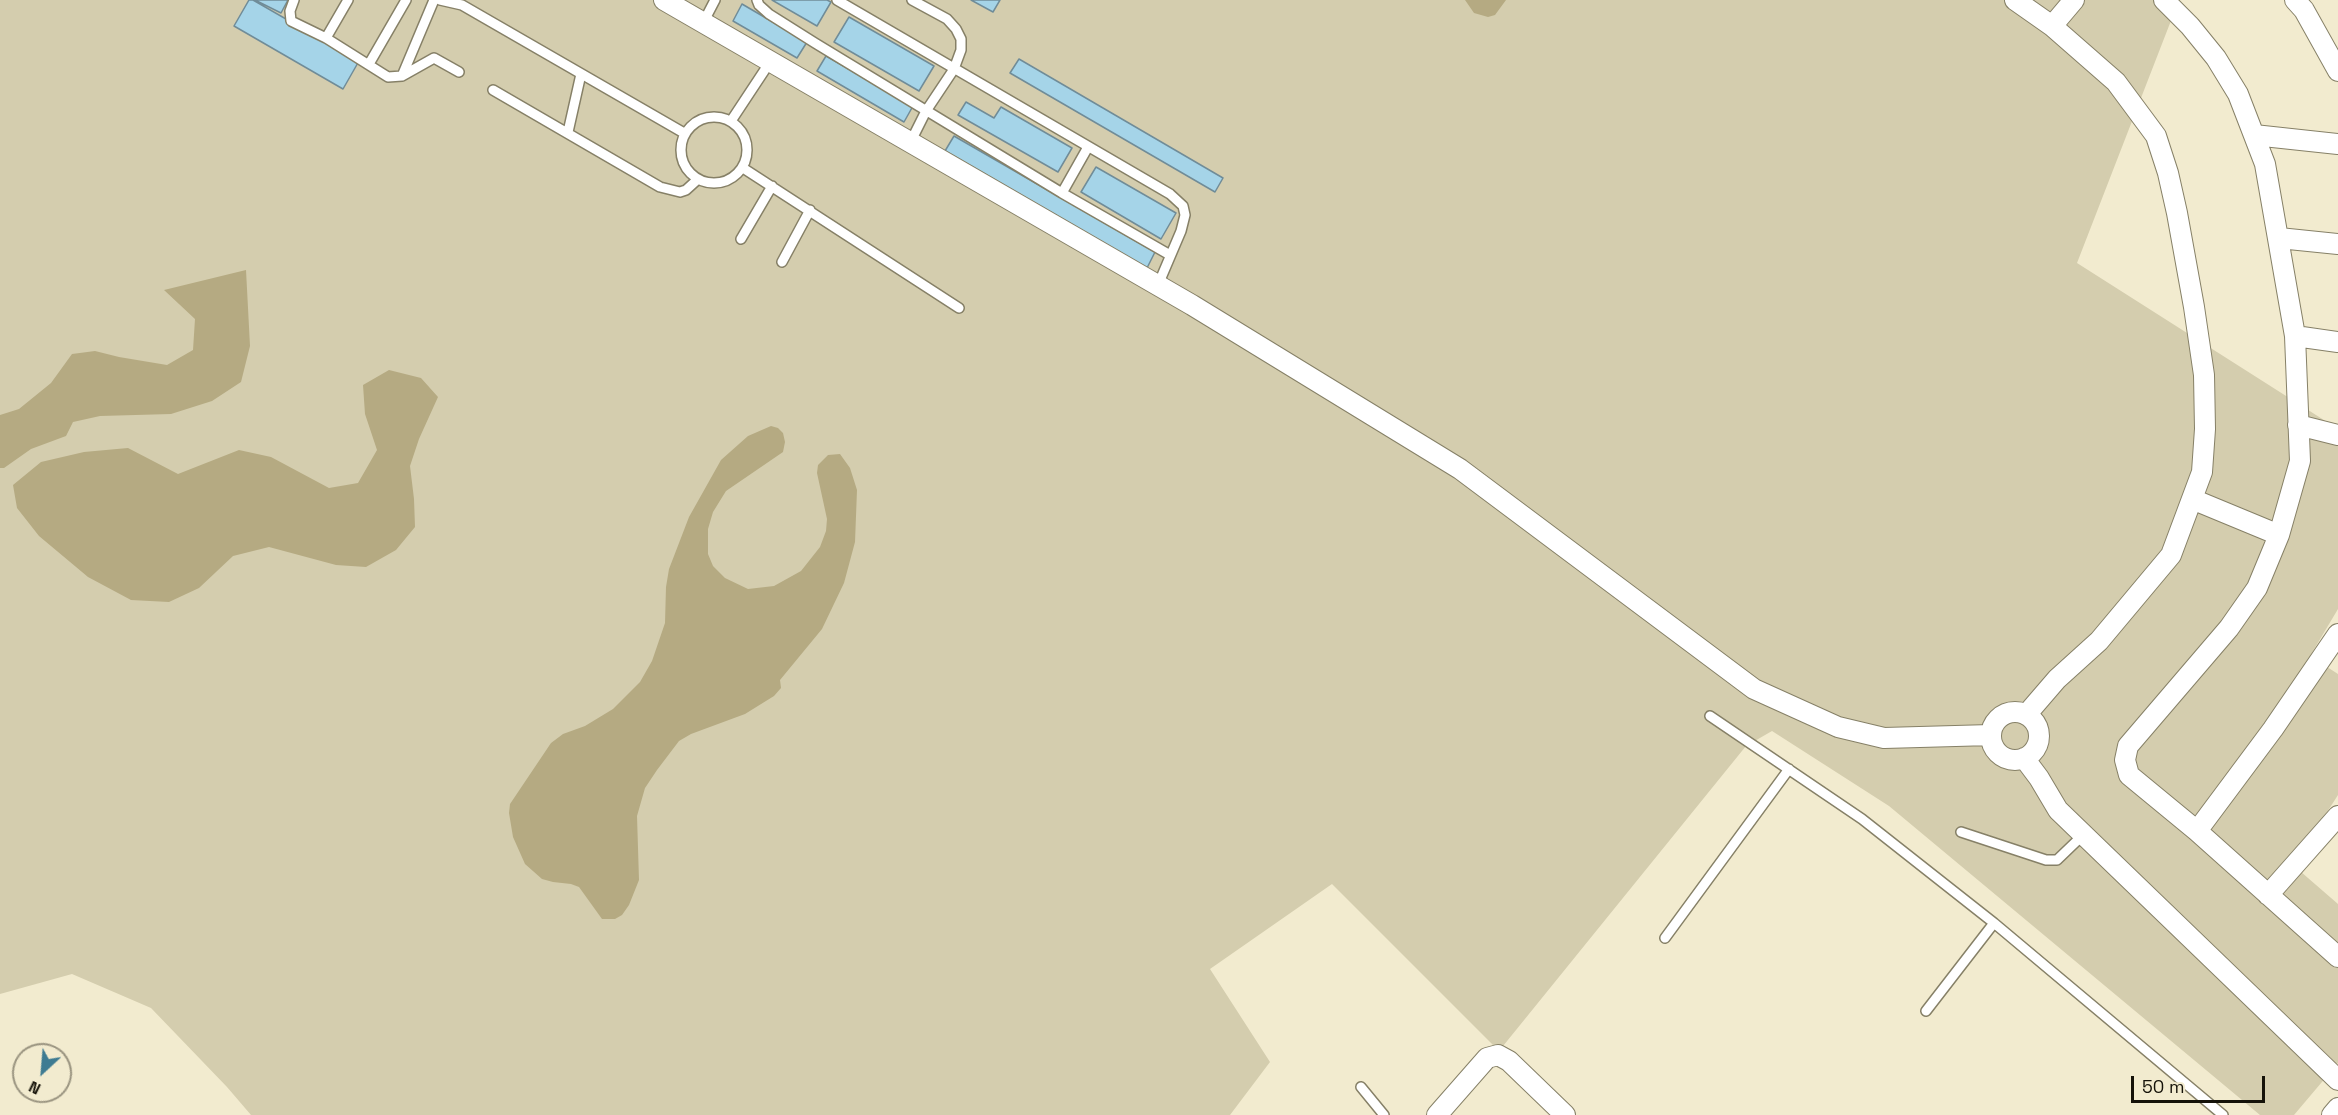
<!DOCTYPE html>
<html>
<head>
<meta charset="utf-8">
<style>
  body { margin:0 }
  #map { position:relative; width:2338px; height:1115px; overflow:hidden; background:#f2ebcf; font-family:"Space Grotesk",sans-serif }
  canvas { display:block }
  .north { position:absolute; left:12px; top:1043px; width:60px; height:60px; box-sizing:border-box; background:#f2ebcf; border:2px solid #9a9480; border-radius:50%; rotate:206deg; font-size:16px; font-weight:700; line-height:24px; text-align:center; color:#151209 }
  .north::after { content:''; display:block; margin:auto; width:21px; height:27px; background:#3e7b92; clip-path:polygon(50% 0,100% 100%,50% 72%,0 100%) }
  .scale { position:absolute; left:2131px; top:1076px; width:134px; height:27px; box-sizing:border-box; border:3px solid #151209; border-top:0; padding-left:8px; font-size:18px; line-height:21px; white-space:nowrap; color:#151209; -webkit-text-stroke:4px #f2ebcf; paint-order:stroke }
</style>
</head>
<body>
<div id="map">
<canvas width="2338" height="1115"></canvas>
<div class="north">N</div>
<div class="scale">50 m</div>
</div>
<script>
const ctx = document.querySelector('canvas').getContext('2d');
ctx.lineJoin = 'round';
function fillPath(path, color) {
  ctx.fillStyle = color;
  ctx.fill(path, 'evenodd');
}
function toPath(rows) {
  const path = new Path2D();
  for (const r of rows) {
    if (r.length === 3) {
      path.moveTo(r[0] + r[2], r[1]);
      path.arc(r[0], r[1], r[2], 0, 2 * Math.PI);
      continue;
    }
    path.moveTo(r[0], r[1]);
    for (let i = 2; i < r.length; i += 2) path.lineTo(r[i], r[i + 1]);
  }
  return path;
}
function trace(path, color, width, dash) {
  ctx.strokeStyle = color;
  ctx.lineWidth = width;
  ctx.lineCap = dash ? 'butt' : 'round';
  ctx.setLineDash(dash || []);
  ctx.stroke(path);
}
fillPath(toPath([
  [0,0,2179,0,2077,263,2338,429,2338,609,2310,656,2338,674,2338,795,2293,865,2338,904,2338,1063,2294,1115,2260,1115,1889,806,1772,731,1746,746,1499,1051,1332,884,1210,969,1270,1062,1230,1115,251,1115,227,1087,151,1008,72,974,0,994]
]), '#d4cdae');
fillPath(toPath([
  [1465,0,1506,0,1495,15,1488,17,1474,13],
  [246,270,250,346,241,382,212,401,171,414,100,416,73,422,66,436,31,449,4,468,0,468,0,415,19,409,51,383,72,354,95,351,119,357,167,365,193,350,195,319,164,290],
  [389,370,421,378,438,397,419,439,410,466,414,499,415,527,396,550,366,567,336,565,269,547,233,556,199,588,169,602,131,600,88,577,39,536,17,508,13,485,41,462,84,452,128,448,178,474,239,450,271,457,329,488,358,483,377,450,365,414,363,385],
  [771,426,778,428,783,433,785,442,783,452,726,491,713,512,708,529,708,554,713,566,725,578,748,589,774,586,801,571,820,547,826,531,827,519,817,473,818,465,828,455,840,454,850,468,857,490,855,542,844,583,822,629,780,680,781,688,774,696,745,714,691,734,679,741,657,770,645,788,637,816,639,880,629,905,622,915,615,919,602,919,579,887,571,884,553,882,542,879,525,864,513,837,509,813,510,804,551,743,563,734,585,726,613,709,640,682,652,661,665,623,666,587,669,569,689,517,721,460,748,436]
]), '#b5aa82');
const building = toPath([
  [249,0,253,0,359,61,343,89,234,26,249,0],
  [255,0,288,0,281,13,255,0],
  [772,0,827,0,831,2,817,26,772,0],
  [971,0,1000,0,993,12,971,0],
  [742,4,807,42,797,58,733,21,742,4],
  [849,17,934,66,919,91,834,42,849,17],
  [826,56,913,106,904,122,817,71,826,56],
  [1019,59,1223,178,1215,192,1010,73,1019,59],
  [966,102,994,118,1001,107,1072,148,1058,172,958,115,966,102],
  [954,136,1155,252,1147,268,945,151,954,136],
  [1096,167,1176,213,1161,239,1081,192,1096,167]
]);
fillPath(building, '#a5d4e8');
trace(building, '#708c98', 1.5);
const lane = toPath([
  [294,0,290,11,291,21,326,38,388,77,402,76,434,58,459,72],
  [440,0,462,5,684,133],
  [757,0,759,5,769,14,815,43,1062,193,1170,255],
  [837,0,1170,194,1183,206,1185,215,1181,231,1158,285],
  [703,23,715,0],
  [326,38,348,0],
  [369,64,406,0],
  [402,76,434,0],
  [493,90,660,187,680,192,686,190,697,180],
  [714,150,33],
  [731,121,770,62],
  [568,132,581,74],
  [910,143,926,111,954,69,961,50,961,39,956,29,947,19,912,0],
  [743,168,959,308],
  [1062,193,1088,147],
  [741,239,772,186],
  [782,262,810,210],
  [1710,716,1862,819,1994,923,2223,1115],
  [1961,832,2046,860,2057,860,2083,835],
  [1665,938,1789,769],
  [1926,1011,1994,923],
  [1361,1087,1384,1115]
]);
const street = toPath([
  [664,0,1192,305,1460,469,1754,689,1838,727,1884,738,1991,735],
  [2015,0,2052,26,2116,82,2156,136,2168,173,2177,213,2194,307,2204,375,2205,429,2202,472,2171,555,2099,641,2057,679,2026,715],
  [2164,0,2190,26,2216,58,2238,94,2265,164,2295,336,2300,461,2279,535,2257,588,2229,628,2128,746,2125,760,2129,775,2197,831,2338,957],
  [2295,0,2304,10,2338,71],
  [2052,26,2074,0],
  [2254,135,2338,144],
  [2279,238,2338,244],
  [2295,336,2338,342],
  [2298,425,2338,435],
  [2192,499,2279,535],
  [2015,736,24],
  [2024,758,2039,778,2058,810,2338,1080],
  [2197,831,2273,729,2338,634],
  [2268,895,2338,816],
  [1437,1115,1487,1058,1498,1055,1509,1061,1565,1115],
  [2332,1115,2338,1108]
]);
trace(lane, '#868067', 12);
trace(street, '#868067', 22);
trace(lane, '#fff', 9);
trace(street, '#fff', 20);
</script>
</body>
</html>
